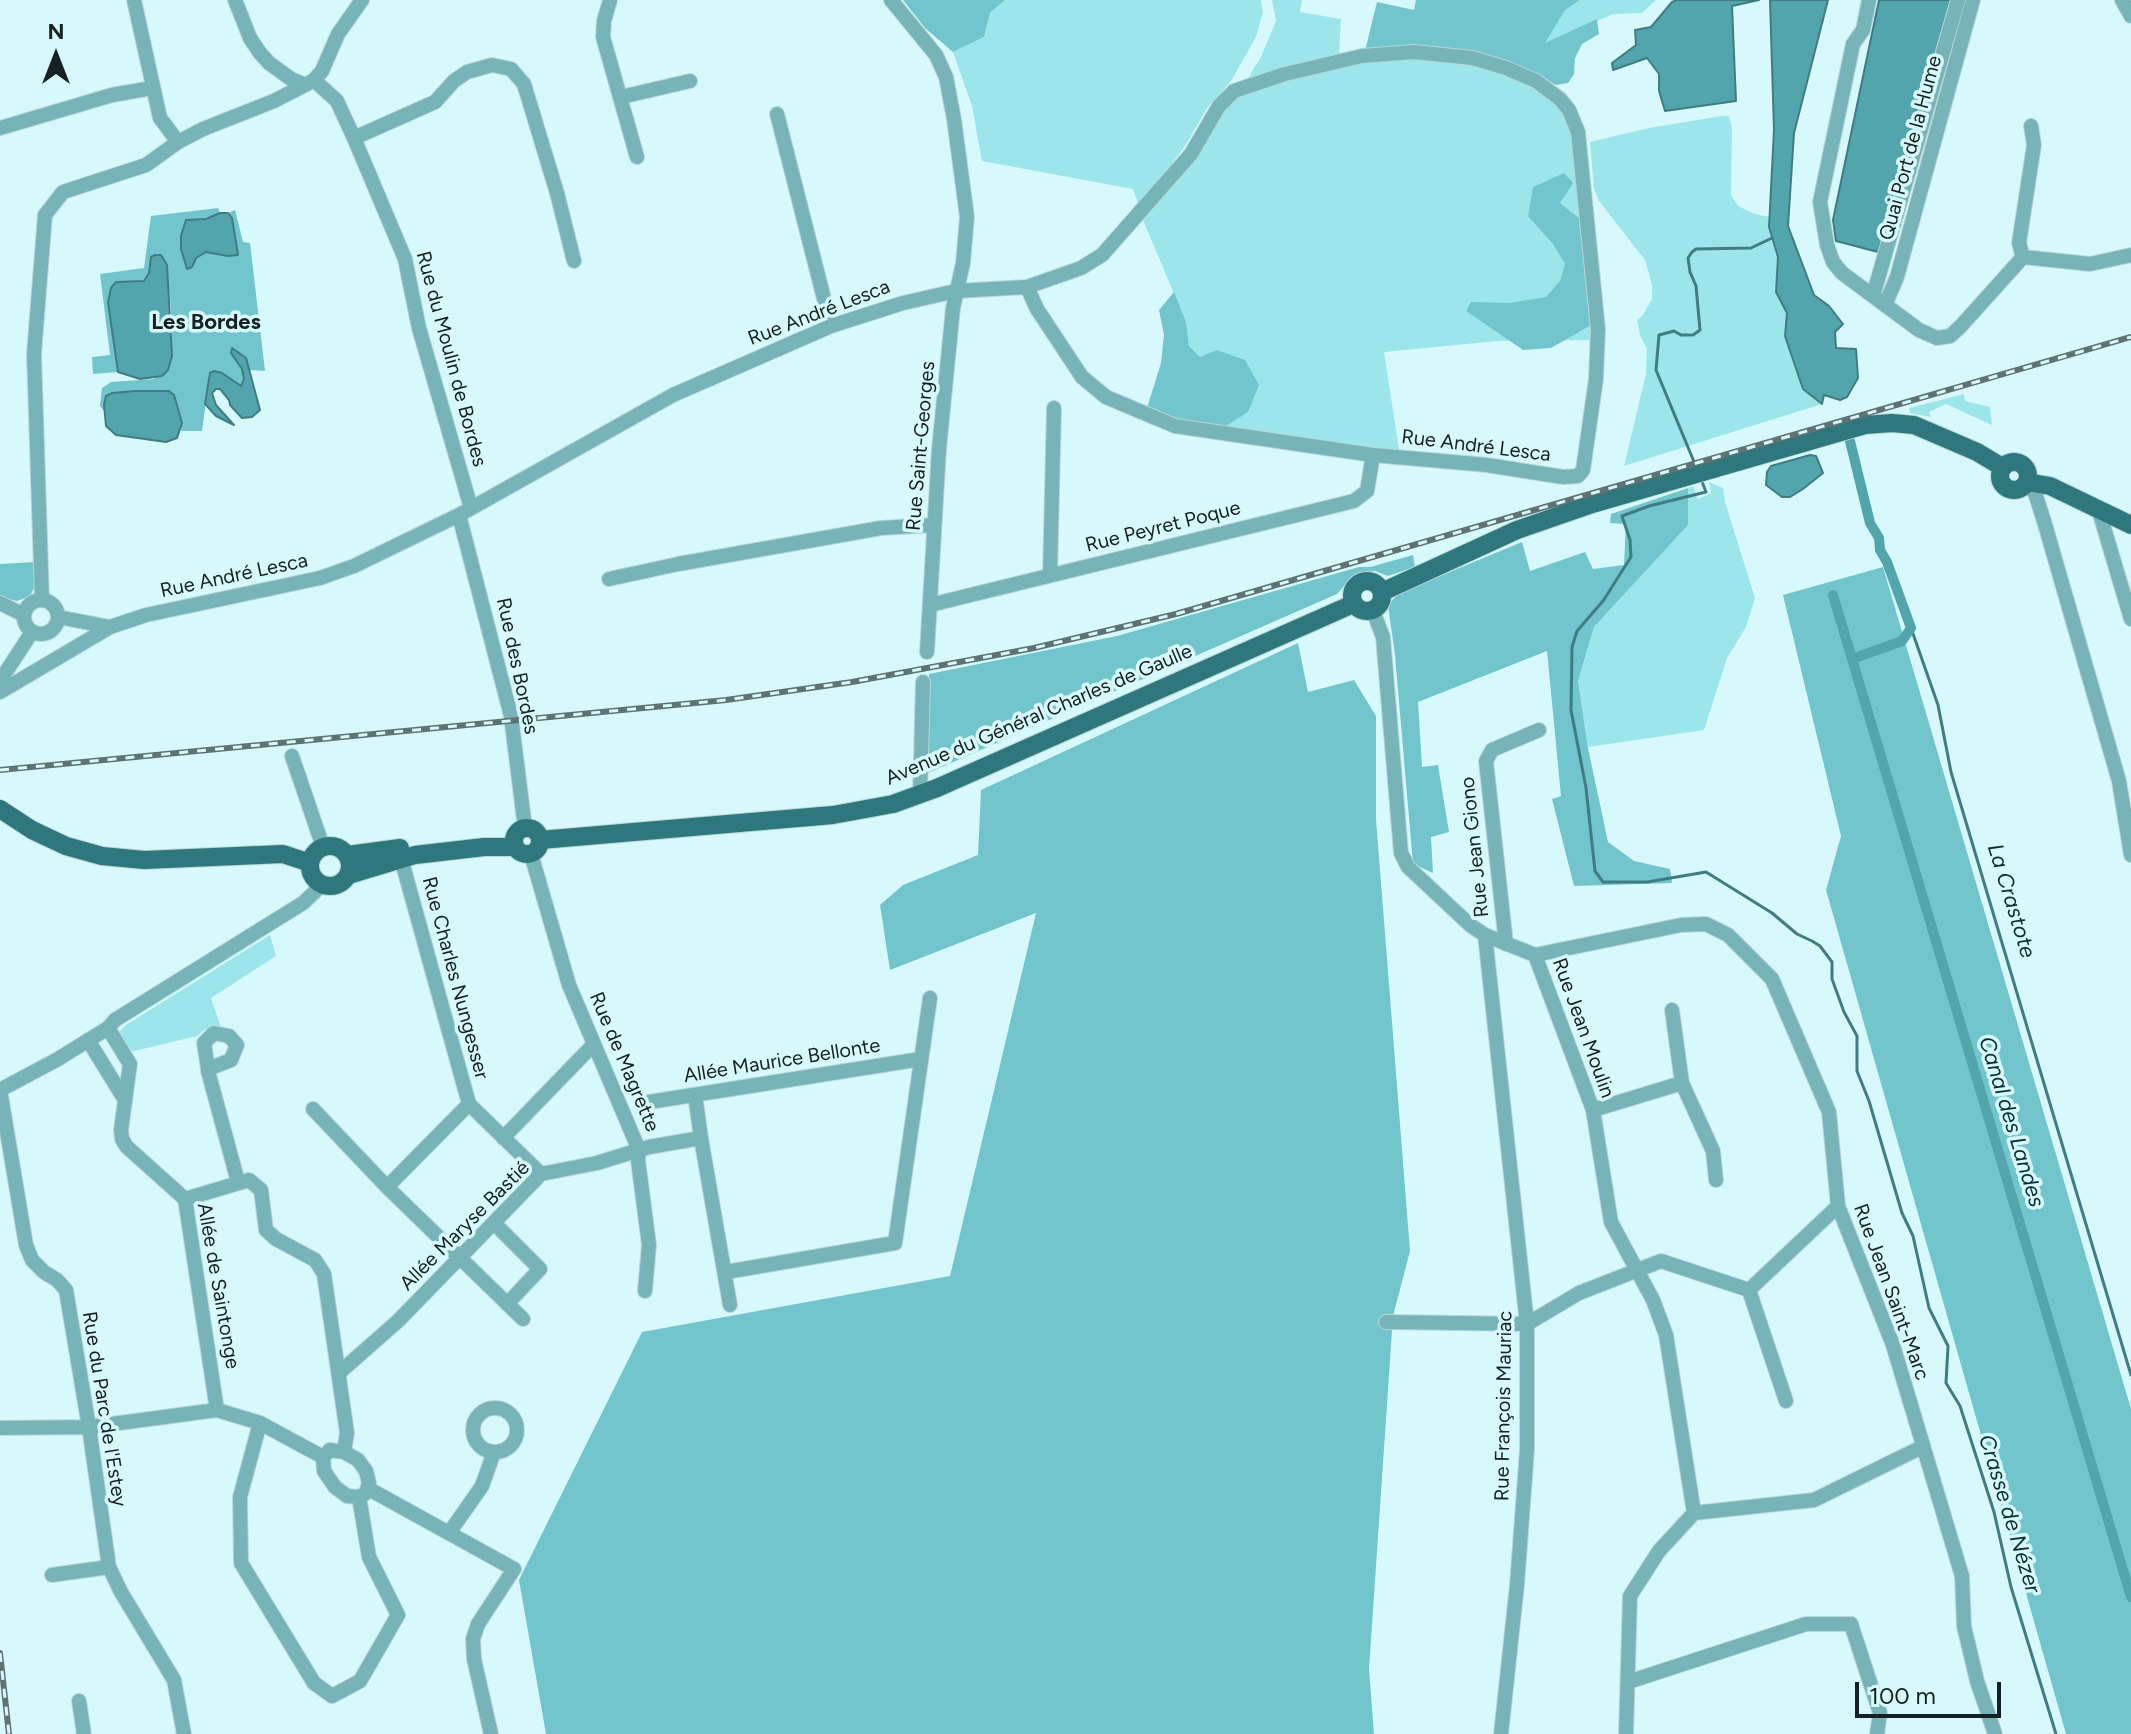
<!DOCTYPE html>
<html>
<head>
<meta charset="utf-8">
<style>
  body { margin:0 }
  #map { position:relative; width:2131px; height:1734px; overflow:hidden; background:#d8f9fb; font-family:Figtree,sans-serif }
  canvas { display:block }
  .north { position:absolute; left:16px; top:16px; width:80px; height:80px; -webkit-text-stroke:6px #d8f9fb; paint-order:stroke; rotate:0deg; font-size:22px; font-weight:700; line-height:32px; text-align:center; color:#152122 }
  .north::after { content:''; display:block; margin:auto; width:28px; height:36px; background:#152122; clip-path:polygon(50% 0,100% 100%,50% 72%,0 100%) }
  .scale { position:absolute; left:1855px; top:1682px; width:146px; height:36px; box-sizing:border-box; border:4px solid #152122; border-top:0; padding-left:10px; font-size:24px; line-height:28px; white-space:nowrap; color:#152122; -webkit-text-stroke:6px #d8f9fb; paint-order:stroke }
</style>
</head>
<body>
<div id="map">
<canvas width="2131" height="1734"></canvas>
<div class="north">N</div>
<div class="scale">100 m</div>
</div>
<script>
const ctx = document.querySelector('canvas').getContext('2d');
ctx.lineJoin = 'round';
function fillPath(path, color) {
  ctx.fillStyle = color;
  ctx.fill(path, 'evenodd');
}
function toPath(rows) {
  const path = new Path2D();
  for (const r of rows) {
    if (r.length === 3) {
      path.moveTo(r[0] + r[2], r[1]);
      path.arc(r[0], r[1], r[2], 0, 2 * Math.PI);
      continue;
    }
    path.moveTo(r[0], r[1]);
    for (let i = 2; i < r.length; i += 2) path.lineTo(r[i], r[i + 1]);
  }
  return path;
}
function trace(path, color, width, dash) {
  ctx.strokeStyle = color;
  ctx.lineWidth = width;
  ctx.lineCap = dash ? 'butt' : 'round';
  ctx.setLineDash(dash || []);
  ctx.stroke(path);
}
function label(font, color, halo, rows, align = 'center') {
  ctx.font = font + ' Figtree,sans-serif';
  ctx.lineWidth = 7;
  ctx.setLineDash([]);
  ctx.textBaseline = 'middle';
  ctx.strokeStyle = halo;
  ctx.fillStyle = color;
  for (const [text, x, y, turn = 0] of rows) {
    ctx.save();
    ctx.translate(x, y);
    ctx.rotate((+turn || 0) * Math.PI / 180);
    ctx.textAlign = isNaN(turn) ? turn : align;
    if (halo) ctx.strokeText(text, 0, 0);
    ctx.fillText(text, 0, 0);
    ctx.restore();
  }
}
fillPath(toPath([
  [1005,0,1261,0,1263,12,1256,37,1231,81,1207,108,1185,146,1139,207,1133,189,982,161,972,106,953,52,984,37,990,13],
  [1272,0,1302,0,1300,12,1341,19,1339,56,1245,83,1261,57,1276,21],
  [1467,0,1656,0,1642,13,1613,14,1543,44],
  [1414,52,1506,68,1569,110,1598,340,1497,341,1384,352,1400,456,1175,426,1189,346,1186,322,1140,213,1234,91],
  [1722,116,1729,116,1732,128,1731,195,1738,206,1755,214,1770,217,1769,227,1778,257,1776,292,1787,313,1785,336,1803,389,1822,404,1624,466,1646,374,1647,349,1640,335,1637,320,1643,315,1652,299,1652,285,1645,260,1599,201,1594,189,1590,142,1649,128],
  [1964,394,1965,401,1990,407,1992,425,1946,404,1929,412,1931,417,1910,413,1909,408],
  [1709,482,1723,488,1725,502,1755,598,1746,627,1727,658,1704,730,1588,747,1578,681,1594,627,1688,525,1688,488,1693,486,1698,499,1711,493],
  [270,935,276,956,211,998,221,1027,204,1030,197,1036,130,1052,121,1039,120,1031,126,1025]
]), '#9ce5eb');
fillPath(toPath([
  [903,0,1005,0,990,13,984,37,953,52,925,28],
  [1416,0,1580,0,1565,10,1545,43,1597,19,1599,34,1582,44,1575,58,1574,74,1568,83,1556,85,1522,67,1459,50,1365,51,1377,2,1414,10],
  [1564,173,1573,183,1560,203,1580,219,1598,321,1551,348,1523,350,1466,311,1471,302,1510,303,1546,297,1560,281,1565,264,1553,244,1528,216,1533,187],
  [218,208,220,213,206,219,196,258,206,252,238,250,234,244,232,218,228,213,235,210,243,242,250,243,265,371,249,370,246,358,231,353,242,369,244,379,241,386,222,373,209,380,202,431,181,431,174,395,104,405,105,412,100,406,102,388,111,382,154,379,172,356,171,310,167,265,149,264,149,273,143,281,132,282,108,302,118,372,93,374,92,357,110,355,100,274,144,268,151,216],
  [1174,292,1186,322,1189,346,1200,357,1217,350,1245,360,1259,385,1248,412,1221,429,1175,426,1147,408,1161,363,1164,335,1159,310],
  [1688,488,1688,525,1594,627,1578,681,1588,748,1608,842,1634,861,1670,869,1672,883,1574,886,1552,799,1561,796,1547,651,1418,702,1422,767,1438,765,1449,832,1431,837,1433,873,1413,864,1395,655,1388,605,1399,593,1522,542,1530,571,1585,552,1593,569,1624,565,1626,524,1610,523,1611,514],
  [1413,555,1415,567,1388,576,1375,571,1354,575,1337,594,928,773,929,674,1117,636,1359,567,1370,567],
  [35,562,35,586,30,596,17,601,0,597,0,564],
  [1883,567,2131,1409,2131,1734,2066,1734,1826,890,1841,836,1783,595],
  [1298,643,1308,692,1354,680,1376,716,1376,819,1410,1251,1393,1316,1369,1669,1374,1734,546,1734,519,1580,642,1332,950,1276,1036,913,890,970,880,905,903,885,978,855,981,790]
]), '#72c5cc');
const water = toPath([
  [1677,0,1759,0,1732,6,1736,101,1665,111,1659,91,1659,74,1647,58,1613,70,1612,63,1636,45,1635,30,1651,27,1672,2,1677,0],
  [1770,0,1828,0,1794,133,1788,226,1814,295,1829,306,1843,324,1835,332,1836,348,1856,349,1858,378,1847,397,1840,400,1824,395,1822,404,1803,389,1785,336,1787,313,1776,292,1778,257,1769,227,1774,130,1770,0],
  [1879,0,1952,0,1878,252,1836,241,1833,220,1879,0],
  [220,213,228,213,232,218,238,255,228,256,206,252,196,258,192,267,187,269,181,249,181,236,186,220,206,219,220,213],
  [155,255,161,255,167,265,172,356,168,370,162,376,140,379,118,372,108,302,111,288,116,282,144,281,149,273,151,257,155,255],
  [232,348,246,358,260,410,252,417,242,418,230,405,229,400,220,389,216,389,212,393,216,405,234,425,216,416,205,404,210,373,214,371,222,373,241,386,244,379,242,369,231,353,232,348],
  [135,391,169,391,174,395,182,423,177,438,166,442,116,435,106,426,104,405,106,396,112,393,135,391],
  [1810,455,1816,456,1823,473,1803,489,1790,497,1782,497,1766,485,1767,472,1771,466,1810,455]
]);
fillPath(water, '#52a5ac');
trace(water, '#407d83', 2);
trace(toPath([
  [1697,469,1656,370,1659,335,1674,331,1681,335,1693,335,1700,330,1696,286,1690,272,1688,258,1692,252,1696,249,1751,248,1772,238],
  [1701,479,1706,492,1649,506,1622,516,1630,540,1631,557,1603,601,1577,631,1572,647,1571,710,1586,788,1595,871,1603,882,1647,882,1706,872,1772,913,1797,934,1812,941,1820,946,1832,962,1832,979,1844,1012,1857,1036,1857,1071,1869,1101,1902,1213,1913,1236,1929,1308,1948,1346,1946,1383,1960,1406,1994,1512,2011,1587,2056,1734],
  [1911,628,1938,705,1951,772,2131,1375]
]), '#407d83', 3);
trace(toPath([
  [1850,441,1870,523,1879,538,1880,550,1887,562,1911,628,1902,641,1852,659],
  [1833,595,2131,1597]
]), '#52a5ac', 10);
const minor = toPath([
  [134,0,160,118,178,142],
  [235,0,250,38,260,53,269,63,291,79,305,85,314,80,337,101,354,138,405,259,419,328,471,508],
  [610,0,604,21,603,37,637,157],
  [891,0,936,55,946,77,954,119,967,217,963,263,953,308,939,449,927,652],
  [1869,0,1863,30,1853,44,1820,202,1827,245,1833,262,1842,273,1919,330,1937,338,1950,336,1960,327,2023,257,2090,264,2131,255],
  [2122,0,2131,16],
  [314,80,322,71,338,34,362,0],
  [621,97,690,81],
  [777,114,831,326],
  [0,128,112,95,152,88],
  [354,138,435,102,454,81,467,72,492,65,511,69,524,84,557,193,574,261],
  [2023,257,2019,243,2034,145,2031,126],
  [1873,296,1958,0],
  [1885,305,1897,277,1973,0],
  [2027,483,2035,493,2044,521,2119,781,2131,855],
  [2099,511,2131,619],
  [459,515,511,716,525,828],
  [1050,575,1054,408],
  [609,579,678,564,881,528,933,525],
  [42,600,34,354,45,215,63,192,146,165,178,142,203,129,274,101,305,85],
  [41,617,17],
  [0,603,24,615],
  [930,605,1354,501,1367,491,1373,455],
  [1373,611,1383,637,1401,853,1408,867,1470,925,1485,935,1535,955,1593,1110,1611,1222,1653,1300,1666,1335,1694,1513,1659,1551,1630,1596,1626,1734],
  [58,617,110,627,146,615,320,578,354,566,459,515,673,395,831,326,903,303,956,291,1027,287,1037,309,1082,377,1106,397,1175,426,1373,455,1487,465,1563,477,1578,476,1583,470,1596,379,1598,329,1578,132,1569,110,1560,99,1536,81,1506,68,1472,58,1414,52,1362,56,1285,74,1234,91,1219,106,1191,154,1102,255,1081,268,1027,287],
  [0,681,32,632],
  [0,692,110,627],
  [292,756,323,847],
  [920,795,923,682],
  [531,854,569,985,639,1150,638,1160,649,1245,645,1291],
  [401,858,469,1104,541,1174],
  [1485,935,1527,1324,1527,1450,1517,1585,1501,1734],
  [1506,944,1486,761,1492,750,1539,730],
  [1535,955,1681,925,1706,924,1728,935,1772,979,1829,1112,1838,1206,1893,1345,1962,1576,1964,1626,1977,1681,1995,1734],
  [1672,1010,1682,1083,1713,1151,1716,1180],
  [108,1028,130,1064,121,1130,122,1139,127,1147,185,1199,217,1410],
  [88,1040,125,1100],
  [208,1069,231,1060,237,1045,229,1036,214,1033,204,1043,208,1069,208,1071,238,1182],
  [0,1090,26,1245,32,1260,44,1272,57,1280,66,1290,89,1427,109,1567,121,1592,174,1680,184,1734],
  [0,1090,58,1059,108,1028,115,1020,303,903,322,885],
  [649,1102,921,1059],
  [313,1109,387,1187,523,1319],
  [1593,1110,1682,1083],
  [503,1138,594,1044],
  [701,1138,730,1305],
  [387,1187,469,1104],
  [185,1199,249,1180,261,1190,266,1230,276,1239,315,1260,324,1274,347,1433,344,1452],
  [494,1223,540,1269,507,1304],
  [726,1272,895,1243,930,998],
  [1749,1290,1786,1401],
  [1386,1322,1527,1324,1579,1293,1661,1261,1749,1290,1838,1206],
  [340,1372,398,1321,541,1174,597,1163,649,1147,701,1138,695,1095],
  [495,1430,22],
  [260,1423,240,1497,241,1563,314,1683,332,1696,360,1681,398,1615,369,1557,359,1497],
  [0,1428,89,1427,217,1410,260,1423,323,1457],
  [330,1450,344,1452,358,1460,366,1471,369,1483,366,1493,359,1497,347,1496,335,1487,324,1471,323,1457,330,1450],
  [369,1489,514,1569,478,1624,473,1639,474,1659,491,1734],
  [1694,1513,1814,1500,1922,1447],
  [449,1533,482,1486,494,1452],
  [52,1575,109,1567],
  [1628,1682,1806,1624,1851,1624,1880,1713,1877,1734],
  [79,1701,84,1734]
]);
const major = toPath([
  [2014,476,14],
  [2027,482,2050,486,2131,525],
  [1367,596,15],
  [1382,592,1517,530,1592,504,1865,425,1892,423,1914,425,1977,452,2002,467],
  [0,809,32,830,66,846,102,856,144,860,283,854,310,863],
  [527,841,13],
  [540,840,833,815,893,804,937,788,1353,604],
  [330,866,20],
  [348,855,400,848],
  [349,875,415,855,484,847,515,847]
]);
trace(minor, '#b9d6d8', 16);
trace(major, '#b9d6d8', 20);
trace(minor, '#77b4b9', 14);
trace(major, '#2e777d', 18);
const rail = toPath([
  [0,770,726,700,852,682,1034,648,1176,614,2131,337],
  [0,1653,9,1734]
]);
trace(rail, '#5f7274', 6);
trace(rail, '#d8f9fb', 3, [9]);
label('20px', '#152122', '#d8f9fb', [
  ["Quai Port de la Hume",1911,148,-75],
  ["Rue André Lesca",819,313,-21],
  ["Rue du Moulin de Bordes",451,359,75],
  ["Rue Saint-Georges",921,446,-85],
  ["Rue André Lesca",1476,446,7],
  ["Rue Peyret Poque",1163,527,-14],
  ["Rue André Lesca",234,576,-12],
  ["Rue des Bordes",517,666,78],
  ["Avenue du Général Charles de Gaulle",1039,715,-23],
  ["Rue Jean Giono",1475,847,-96],
  ["Rue Charles Nungesser",455,978,75],
  ["Rue Jean Moulin",1583,1028,70],
  ["Allée Maurice Bellonte",782,1061,-9],
  ["Rue de Magrette",624,1062,67],
  ["Allée Maryse Bastié",465,1226,-45],
  ["Allée de Saintonge",218,1286,80],
  ["Rue Jean Saint-Marc",1891,1292,70],
  ["Rue François Mauriac",1504,1406,-89],
  ["Rue du Parc de l'Estey",104,1409,81]
]);
label('bold 22px', '#152122', '#d8f9fb', [
  ["Les Bordes",206,323]
]);
label('italic 22px', '#063134', '#d8f9fb', [
  ["La Crastote",2011,901,73],
  ["Canal des Landes",2011,1122,73],
  ["Crasse de Nézer",2009,1514,73]
]);
</script>
</body>
</html>
